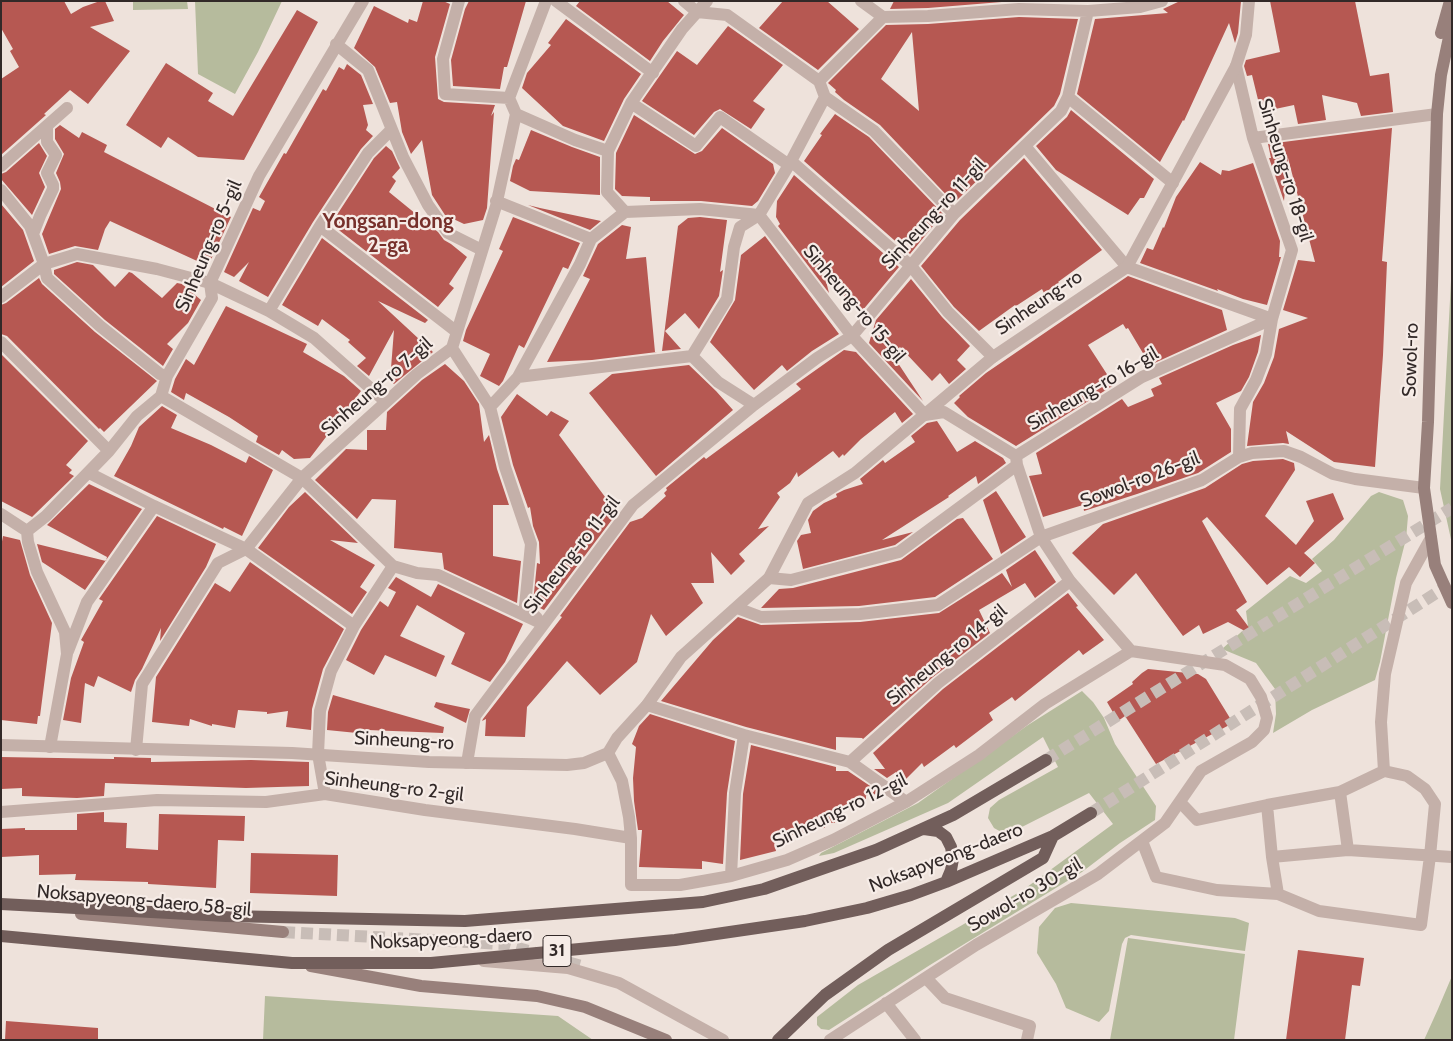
<!DOCTYPE html>
<html>
<head>
<meta charset="utf-8">
<style>
  body { margin:0 }
  #map { position:relative; width:1453px; height:1041px; overflow:hidden; background:#eee2db; font-family:Cabin,sans-serif }
  canvas { display:block }
  .frame { position:absolute; inset:0; border:2px solid #322928; pointer-events:none }
</style>
</head>
<body>
<div id="map">
<canvas width="1453" height="1041"></canvas>
<div class="frame"></div>
</div>
<script>
const ctx = document.querySelector('canvas').getContext('2d');
ctx.lineJoin = 'round';
function fillPath(path, color) {
  ctx.fillStyle = color;
  ctx.fill(path, 'evenodd');
}
function toPath(rows) {
  const path = new Path2D();
  for (const r of rows) {
    path.moveTo(r[0], r[1]);
    for (let i = 2; i < r.length; i += 2) path.lineTo(r[i], r[i + 1]);
  }
  return path;
}
function trace(path, color, width, dash) {
  ctx.strokeStyle = color;
  ctx.lineWidth = width;
  ctx.lineCap = dash ? 'butt' : 'round';
  ctx.setLineDash(dash || []);
  ctx.stroke(path);
}
function label(font, color, halo, rows, align = 'center') {
  ctx.font = font + ' Cabin,sans-serif';
  ctx.lineWidth = 4.5;
  ctx.setLineDash([]);
  ctx.textBaseline = 'middle';
  ctx.strokeStyle = halo;
  ctx.fillStyle = color;
  for (const [text, x, y, turn = 0] of rows) {
    ctx.save();
    ctx.translate(x, y);
    ctx.rotate((+turn || 0) * Math.PI / 180);
    ctx.textAlign = isNaN(turn) ? turn : align;
    if (halo) ctx.strokeText(text, 0, 0);
    ctx.fillText(text, 0, 0);
    ctx.restore();
  }
}
fillPath(toPath([
  [133,1,187,1,188,9,133,10],
  [195,1,282,1,258,52,235,94,198,74],
  [1452,262,1452,544,1440,489],
  [1379,492,1403,500,1408,516,1406,539,1396,578,1380,662,1375,680,1312,710,1273,733,1276,714,1275,689,1256,663,1222,649,1248,626,1246,611,1290,576,1306,583,1322,571,1312,559,1334,540,1371,496],
  [1082,691,1093,702,1104,718,1115,744,1156,806,1155,820,1120,843,1082,872,930,965,829,1030,821,1029,817,1025,817,1017,858,985,1023,890,1113,824,1089,793,1014,831,1003,833,994,828,988,818,990,808,999,800,1058,767,1043,737,948,803,834,853,819,856,821,853,918,803,1028,725],
  [1071,903,1235,918,1249,923,1245,951,1131,935,1125,938,1122,944,1109,1011,1099,1022,1066,1008,1056,984,1037,953,1039,927,1055,908],
  [1128,938,1245,954,1234,1040,1110,1040],
  [1452,976,1452,1040,1424,1040,1438,1009],
  [265,996,558,1016,593,1040,263,1040]
]), '#b6bb9d');
fillPath(toPath([
  [1,1,64,1,71,14,83,7,100,1,105,1,114,21,90,27,130,51,88,104,70,90,44,114,46,115,1,155,1,79,19,67,10,51,13,49,1,28],
  [423,1,443,1,450,4,435,57,438,99,444,102,495,105,491,116,494,112,487,208,483,220,464,224,445,215,432,195,422,140,411,154,402,132,397,102,390,103,375,67,354,48,374,6,408,23,409,19,417,22],
  [469,1,526,1,507,67,504,67,500,89,453,86,451,60,465,9],
  [580,1,667,1,684,15,663,41,650,61,576,6],
  [783,1,827,1,859,29,818,70,759,28],
  [894,1,1014,1,928,8,890,9],
  [1180,1,1241,1,1238,33,1235,43,1229,23,1184,121,1183,120,1160,162,1077,94,1095,19,1168,13,1163,9],
  [1270,1,1355,1,1370,76,1389,73,1393,112,1361,116,1357,103,1322,95,1326,120,1298,124,1294,105,1261,112,1252,75,1247,76,1244,66,1246,60,1280,52],
  [297,10,318,22,244,160,198,157,168,137,161,148,126,125,166,63,213,93,208,101,233,116],
  [1019,17,1078,19,1060,94,1054,106,954,203,880,125,844,100,835,92,836,90,828,83,886,25,928,24],
  [912,32,919,111,881,79],
  [566,19,641,74,624,99,604,141,563,126,522,88,527,73,551,45,548,43],
  [728,26,783,65,753,101,765,109,751,129,720,109,714,112,694,135,642,101,677,51,697,65],
  [347,64,361,75,373,104,363,105,368,125,366,130,373,136,361,149,313,222,268,297,239,281,249,262,234,277,224,272,253,208,260,211,265,201,259,197,284,153,286,154,323,89,326,91,339,67,344,70],
  [1071,110,1154,179,1144,198,1140,198,1128,215,1056,170,1036,146,1067,117],
  [835,114,869,137,943,214,910,254,804,161,822,135,820,134],
  [634,115,695,154,702,151,722,128,773,164,775,173,758,201,752,206,701,201,650,201,650,197,622,196,615,189,616,153],
  [60,125,79,138,82,132,107,145,104,152,231,217,208,266,110,221,105,229,98,250,75,246,49,254,42,234,61,189,60,182,56,173,64,154,55,139,55,129],
  [1392,128,1382,261,1387,262,1383,355,1375,467,1334,462,1286,431,1289,444,1283,443,1247,446,1253,402,1264,383,1274,357,1279,329,1308,318,1283,310,1298,260,1315,262,1288,158,1284,201,1269,158,1271,158,1268,144],
  [531,130,572,147,600,157,600,195,530,191,510,181,513,166,516,159,519,160],
  [39,143,47,156,39,173,45,187,32,215,1,179,1,174,6,172],
  [386,146,392,151,400,168,392,177,396,181,389,192,438,232,444,240,451,244,467,257,449,284,454,288,438,307,331,224,374,158],
  [1024,158,1102,250,1058,282,1059,283,1044,293,1042,289,1016,306,1015,305,979,331,954,307,921,266,960,220],
  [1200,162,1221,175,1222,170,1229,171,1253,163,1280,241,1279,257,1281,257,1267,305,1243,299,1217,289,1218,291,1140,263,1147,248,1153,250,1163,227,1164,228,1176,197],
  [794,175,899,267,862,311,858,312,824,273,829,293,778,226,780,224,776,217,777,201],
  [1,204,23,230,34,261,1,287],
  [528,205,540,208,601,221,590,230],
  [513,217,580,243,568,269,563,267,524,348,519,345,503,381,499,386,480,376,490,354,463,341,466,330,503,251,499,249],
  [700,217,727,220,720,272,723,270,719,296,699,329,685,313,665,331,681,349,662,351,678,226,688,218],
  [622,225,631,227,626,259,646,257,655,352,657,352,592,360,547,362,590,279,583,276,598,244],
  [765,236,839,334,812,351,787,371,782,365,754,390,710,342,735,300,741,255],
  [322,238,428,320,425,323,378,301,433,352,394,384,390,381,394,330,369,376,357,366,366,358,348,342,350,340,322,319,318,326,282,305],
  [77,262,93,265,115,287,129,272,132,273,162,298,177,283,182,284,201,300,188,323,167,344,173,349,163,366,105,320,54,274,54,270],
  [1128,276,1222,310,1227,330,1150,365,1128,328,1126,329,1123,324,1088,345,1114,385,1016,446,968,417,954,403,960,397,959,396,986,373],
  [39,278,42,284,95,332,157,381,104,432,100,428,99,429,7,336,1,334,1,305,6,303],
  [911,279,942,317,970,346,957,360,966,369,949,384,940,373,932,381,900,347,892,354,923,401,869,343,876,320],
  [226,306,307,344,303,352,344,376,361,391,310,458,294,459,282,450,279,455,256,442,258,436,229,417,186,393,184,400,171,392,175,379,186,359,194,365],
  [1261,335,1258,352,1249,377,1241,391,1216,403,1231,429,1231,452,1198,473,1137,494,1084,511,1083,505,1043,517,1029,476,1042,474,1036,453,1122,399,1128,407,1154,396,1151,389,1162,384,1159,378,1233,345],
  [844,350,856,352,913,414,902,423,895,412,861,439,844,456,843,454,839,458,833,451,798,477,797,472,790,483,777,493,780,497,758,529,769,526,739,554,745,561,731,575,711,552,714,583,691,583,703,603,666,636,651,614,637,662,600,695,567,661,527,707,525,737,485,736,486,719,482,721,483,719,562,617,560,616,630,522,642,518,666,496,664,493,667,490,666,488,704,457,706,459,801,389,796,384],
  [1,354,88,441,66,465,72,470,69,473,74,476,32,517,1,501],
  [445,364,464,381,479,404,484,442,489,435,497,469,509,505,493,505,493,556,521,561,517,603,444,569,442,553,394,548,396,500,372,499,357,519,315,480,346,449,367,450,367,430,386,430,387,412,422,380],
  [689,365,716,391,733,410,656,476,589,393,612,374],
  [517,394,547,416,551,411,569,421,559,435,617,513,544,610,538,607,533,603,537,563,540,564,539,542,533,526,530,507,528,508,527,505,513,465,501,417],
  [162,406,177,415,171,428,211,445,246,463,249,456,273,470,242,536,224,527,223,529,114,476,131,446,139,427],
  [937,421,957,452,975,441,1003,458,1006,463,978,484,976,476,948,496,949,497,882,540,913,532,895,545,803,569,797,541,801,535,811,533,808,520,813,511,824,503,837,497,836,494,844,490,863,484,860,479,883,460,885,463,915,442,911,436,927,423],
  [1283,459,1294,463,1295,470,1265,516,1296,545,1314,521,1306,501,1333,493,1344,519,1304,553,1315,563,1300,577,1289,567,1267,585,1207,517,1202,521,1247,602,1236,610,1256,637,1228,622,1203,634,1199,625,1183,636,1136,573,1114,595,1072,553,1103,524,1205,488,1242,464,1253,461],
  [89,484,142,509,85,590,42,562,37,544,106,561,107,557,47,525],
  [996,491,1026,537,1001,554,983,500],
  [305,492,358,543,330,540,375,565,360,587,367,592,352,614,258,548,289,507],
  [157,516,216,544,206,567,160,641,161,628,142,669,135,680,131,692,98,676,94,687,85,683,81,723,63,720,71,678,84,642,81,640,103,601,99,599],
  [963,518,993,559,935,597,859,606,761,608,779,589,793,588,901,560,957,519],
  [3,536,20,540,30,575,52,623,40,716,38,716,37,724,1,720,1,547],
  [1035,550,1056,582,1035,598,1025,583,979,610,990,633,933,677,863,739,862,738,836,737,836,750,746,727,661,701,713,640,738,617,761,625,860,622,939,613,1002,573,1012,587,1006,570],
  [250,562,344,629,323,669,312,709,311,730,286,727,288,711,267,714,267,712,238,710,235,728,212,724,212,726,190,719,189,726,152,722,156,677,215,583,230,592],
  [396,577,431,597,438,584,523,624,505,662,490,682,451,664,465,633,417,605,400,636,445,656,436,677,385,655,374,675,346,660,361,630,380,601,388,607,396,592,388,588],
  [1068,593,1078,606,1076,607,1104,640,1083,655,1079,650,1015,701,1012,697,989,713,993,720,956,748,954,745,924,767,922,763,902,783,896,772,887,778,874,769,885,769,873,753,943,689],
  [1148,669,1198,674,1206,679,1233,723,1156,764,1125,716,1118,721,1107,702,1133,684,1132,682,1142,673],
  [333,695,444,727,443,733,368,730,367,734,327,730,328,712],
  [436,702,470,709,466,723,434,707],
  [650,714,735,741,727,793,723,864,702,861,702,869,639,867,642,830,638,830,634,801,633,778,636,747,632,744,639,726],
  [751,745,836,767,836,771,848,771,876,790,876,794,866,796,866,799,855,801,855,809,834,811,835,823,824,823,825,828,804,829,804,833,773,837,776,851,740,860,743,794],
  [1,757,114,759,114,757,151,758,151,762,251,760,309,762,309,786,246,788,105,783,104,796,77,798,22,796,22,788,1,789],
  [104,812,104,822,127,823,126,848,158,850,159,814,245,816,244,841,218,840,216,888,148,884,148,882,75,880,76,874,39,875,39,855,1,857,1,829,25,828,25,830,77,830,77,814],
  [251,853,338,855,337,896,250,893],
  [1298,950,1364,958,1360,986,1352,985,1345,1040,1286,1040],
  [6,1021,98,1028,98,1040,5,1040]
]), '#b65852');
trace(toPath([
  [283,932,504,944,581,966]
]), '#c8bdb7', 12, [12, 6]);
trace(toPath([
  [1046,760,1452,508],
  [1091,813,1452,583]
]), '#c8bdb7', 12, [12, 6]);
trace(toPath([
  [459,1,443,59,445,94,509,98],
  [556,1,653,73],
  [684,1,697,12,727,15,819,81],
  [861,1,883,17,928,16,1019,9,1088,11,1140,7,1162,1],
  [336,44,368,70,403,157,428,205,448,233,482,250],
  [1236,66,1253,138,1292,250,1272,319,1266,354,1256,380,1240,409,1239,457],
  [825,97,874,131,954,214],
  [1068,97,1173,183],
  [631,103,696,146,720,117,789,165],
  [516,114,575,140,608,151],
  [391,130,368,153,320,226,457,332],
  [1253,138,1437,114],
  [1025,146,1127,267,1272,319],
  [791,161,911,266,948,312,993,357],
  [1,166,67,108],
  [1,190,30,226,44,264,47,278,100,326,160,374,167,376],
  [496,201,591,239],
  [625,212,700,209,759,215,852,336,925,415,944,412,1016,456,1017,465,1041,537,1070,581,1131,651,1225,665,1250,679,1261,697,1267,718,1264,730,1252,742,1201,771,1165,823,1098,874,976,945,830,1040],
  [33,234,40,216,53,189,53,185,47,173,56,155,47,142,47,126],
  [1,297,44,264,77,254,157,269,210,283,269,311,314,338,386,402],
  [269,311,320,226],
  [1,342,109,451],
  [452,348,490,407,505,467,531,544,525,606,537,618],
  [692,356,718,382,754,405],
  [518,377,692,356,727,299,734,247,740,227,759,215,789,165,825,97,819,81,883,17],
  [161,396,302,478,393,566,417,573,438,575,543,624],
  [490,407,518,377,580,264,591,239,625,212,607,192,608,151,631,103,682,29,707,1],
  [1016,456,1142,377,1272,319],
  [89,473,154,506,246,549,354,626],
  [1,514,27,531,28,542,37,572,65,632,67,654,50,747],
  [27,531,46,516,109,451,137,416,161,396,167,376,212,298,210,283,259,176,363,1],
  [769,578,791,580,899,552,1017,465],
  [737,608,761,617,860,614,938,605,1041,537,1202,480,1239,457,1252,453,1284,451,1301,457,1333,474,1355,479,1424,488],
  [68,651,87,602,154,506],
  [647,705,744,735,850,762,906,802],
  [136,750,142,684,218,563,246,549,302,478,417,374,452,348,496,206,516,114,509,98,546,1],
  [608,753,622,781,629,817,631,838,631,885,680,885,731,876,787,860,833,840,906,802,979,755,1045,704,1131,651],
  [850,762,938,683,1070,581],
  [467,763,475,716,633,505,754,405,817,358,852,336,954,214,1061,111,1068,97,1088,11],
  [1340,792,1348,850],
  [325,794,318,754,320,711,331,671,354,626,393,566],
  [1180,802,1197,820,1267,805,1340,792,1384,771,1381,722,1385,674,1406,583,1431,538],
  [1,812,157,800,266,802,325,794,425,810,575,829,631,838],
  [1142,841,1156,877,1217,890,1278,894,1272,857,1267,805],
  [1272,857,1348,850,1452,857],
  [731,876,735,793,744,735],
  [1278,894,1319,911,1421,925,1430,856,1435,804,1425,789,1407,776,1384,771],
  [484,961,568,968,619,983,723,1040],
  [926,978,945,998,1030,1026,1027,1040],
  [886,1003,915,1040]
]), '#c4b0a9', 12);
trace(toPath([
  [1,745,292,753,429,762,567,765,584,763,608,753,617,738,647,705,681,657,769,578,808,503,855,473,993,357,1127,267,1236,66,1246,35,1249,1]
]), '#c4b0a9', 12);
trace(toPath([
  [1452,23,1441,75,1437,114,1428,422,1424,488,1435,565,1452,603],
  [1441,33,1450,1],
  [81,914,283,932],
  [311,966,421,986,537,996,585,1007,666,1040]
]), '#98807b', 12);
trace(toPath([
  [924,829,938,831,946,837,951,847,953,859,951,870,946,882],
  [1,904,226,916,465,921,703,902,764,889,876,850,953,815,1046,760],
  [1,936,292,963,431,963,675,940,805,921,867,908,911,895,946,882,1053,836,1091,813],
  [778,1040,825,995,888,950,1043,858,1053,836]
]), '#725e5b', 12);
for (const [x, y, w] of [
  [557,951,28]
]) {
  const box = new Path2D();
  box.roundRect(x - w / 2, y - 15.5, w, 31, 4);
  ctx.fillStyle = '#f6ece7';
  ctx.fill(box);
  trace(box, '#322928', 1);
}
label('bold 18px', '#322928', null, [
  ["31",557,951]
]);
label('19px', '#322928', '#f6ece7', [
  ["Sinheung-ro 18-gil",1285,170,73],
  ["Sinheung-ro 11-gil",934,214,-47],
  ["Sinheung-ro 5-gil",209,246,-67],
  ["Sinheung-ro",1039,303,-34],
  ["Sinheung-ro 15-gil",854,304,50],
  ["Sowol-ro",1411,360,-88],
  ["Sinheung-ro 7-gil",377,387,-41],
  ["Sinheung-ro 16-gil",1093,389,-30],
  ["Sowol-ro 26-gil",1140,480,-21],
  ["Sinheung-ro 11-gil",572,555,-52],
  ["Sinheung-ro 14-gil",947,655,-39],
  ["Sinheung-ro",404,741,3],
  ["Sinheung-ro 2-gil",394,787,7],
  ["Sinheung-ro 12-gil",840,811,-26],
  ["Noksapyeong-daero",946,858,-21],
  ["Sowol-ro 30-gil",1025,895,-30],
  ["Noksapyeong-daero 58-gil",144,901,5],
  ["Noksapyeong-daero",451,939,-3]
]);
label('bold 21px', '#77302b', '#f6ece7', [
  ["Yongsan-dong",388,222],
  ["2-ga",388,246]
]);
</script>
</body>
</html>
